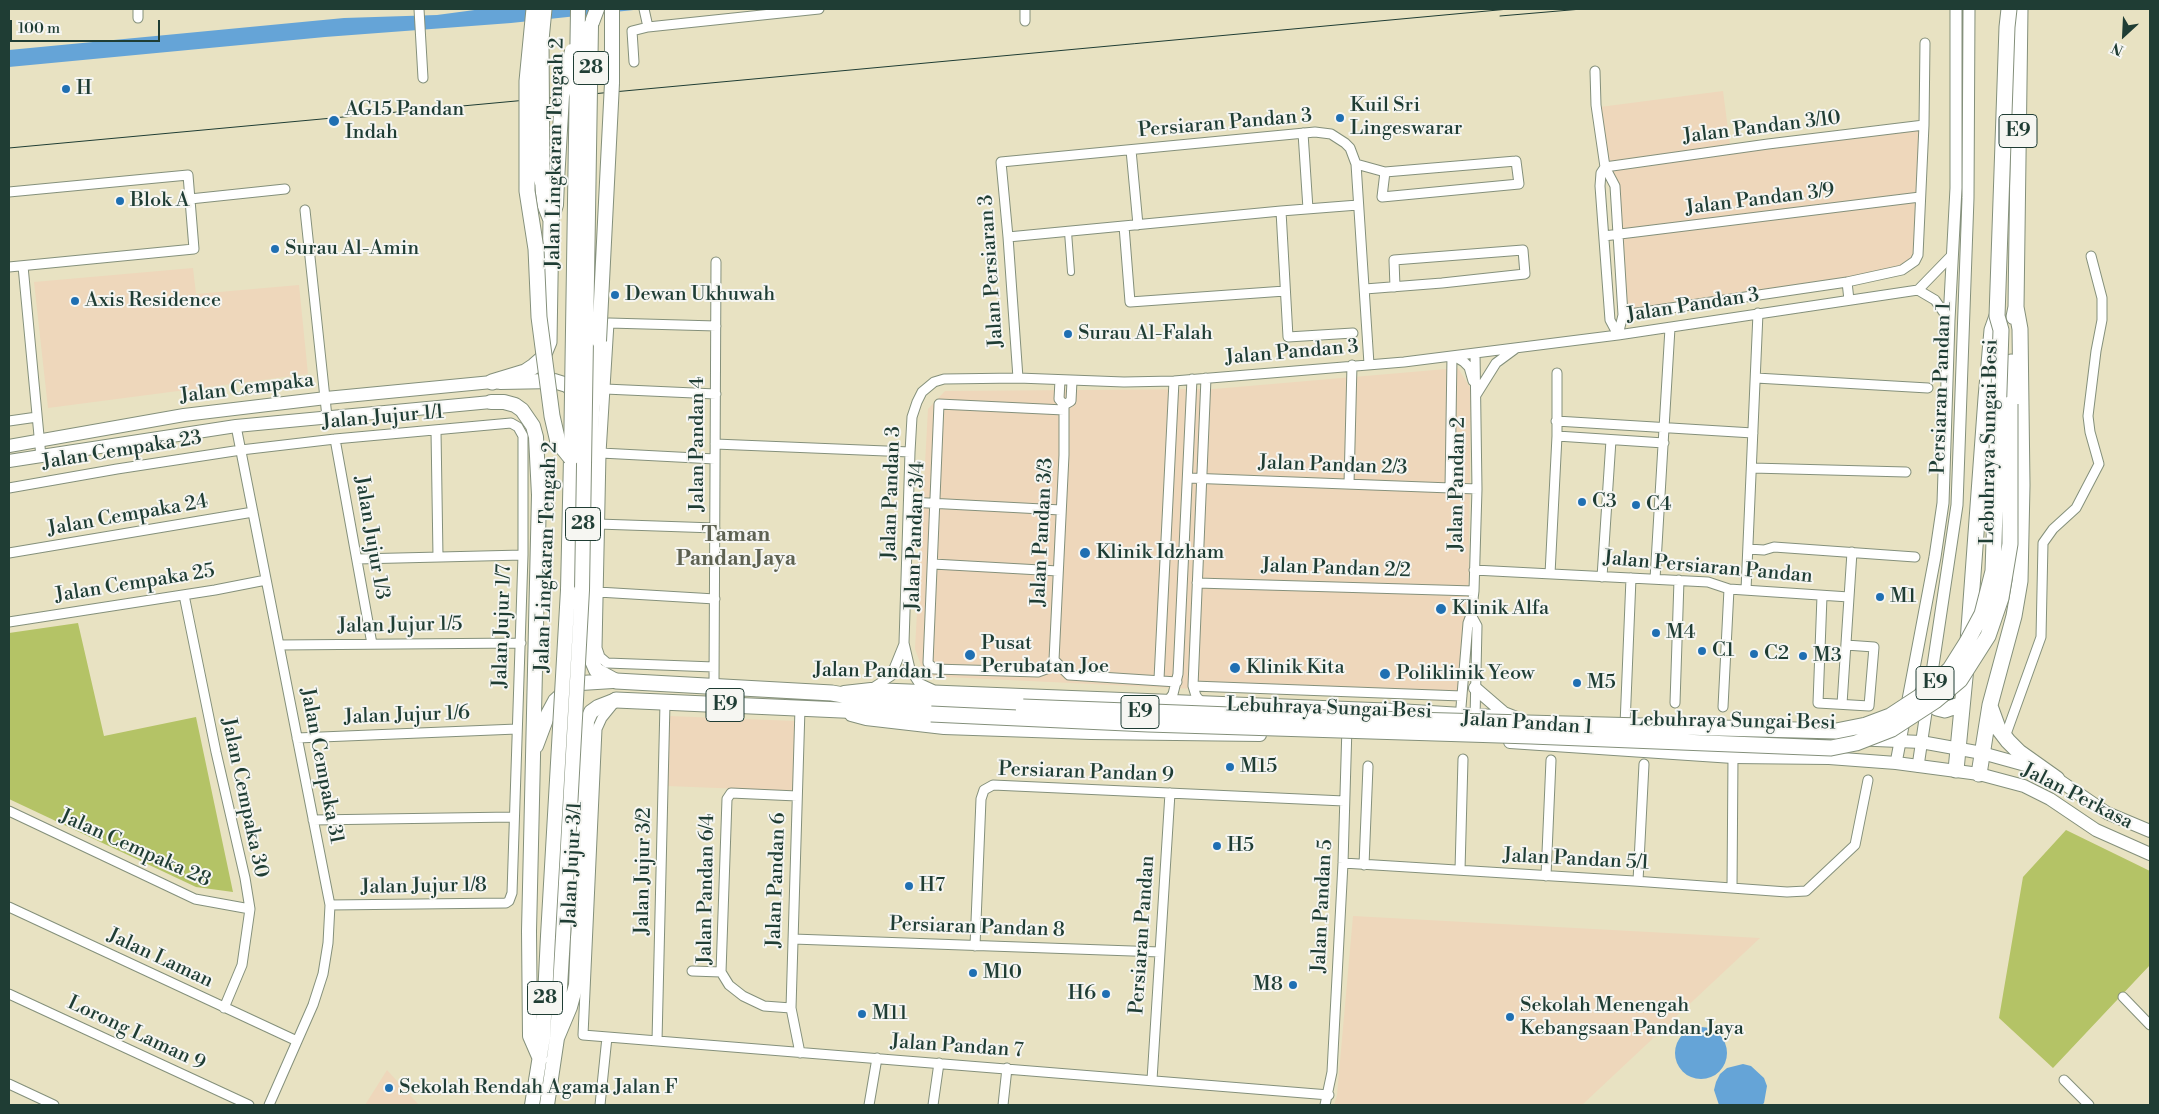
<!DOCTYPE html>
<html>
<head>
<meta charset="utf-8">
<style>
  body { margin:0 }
  #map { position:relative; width:2159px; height:1114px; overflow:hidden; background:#e8e2c2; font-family:"Libre Bodoni",serif }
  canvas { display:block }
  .frame { position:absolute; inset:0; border:10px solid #1f3d34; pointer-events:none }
  .north { position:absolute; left:2099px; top:10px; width:50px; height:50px; -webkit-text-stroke:4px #f6f6f2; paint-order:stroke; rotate:205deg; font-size:14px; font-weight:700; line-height:20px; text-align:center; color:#1f3d34 }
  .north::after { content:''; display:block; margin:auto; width:18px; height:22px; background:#1f3d34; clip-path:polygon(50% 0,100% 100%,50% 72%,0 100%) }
  .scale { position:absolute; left:10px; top:20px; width:150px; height:22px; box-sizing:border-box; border:2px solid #1f3d34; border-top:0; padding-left:6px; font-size:15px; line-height:18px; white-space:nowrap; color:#1f3d34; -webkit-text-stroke:4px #f6f6f2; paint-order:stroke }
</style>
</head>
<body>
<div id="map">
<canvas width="2159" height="1114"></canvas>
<div class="frame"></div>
<div class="north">N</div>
<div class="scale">100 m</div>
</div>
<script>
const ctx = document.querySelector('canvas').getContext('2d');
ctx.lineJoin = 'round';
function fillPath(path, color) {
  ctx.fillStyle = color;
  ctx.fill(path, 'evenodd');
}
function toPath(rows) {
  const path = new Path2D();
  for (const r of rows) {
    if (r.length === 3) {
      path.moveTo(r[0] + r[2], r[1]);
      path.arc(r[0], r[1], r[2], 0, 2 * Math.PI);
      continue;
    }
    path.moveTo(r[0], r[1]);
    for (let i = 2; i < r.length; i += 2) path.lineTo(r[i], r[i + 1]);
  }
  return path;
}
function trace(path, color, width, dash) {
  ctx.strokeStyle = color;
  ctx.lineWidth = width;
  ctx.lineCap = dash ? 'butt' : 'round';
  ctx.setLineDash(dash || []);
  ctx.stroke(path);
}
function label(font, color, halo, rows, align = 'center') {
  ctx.font = font + ' "Libre Bodoni",serif';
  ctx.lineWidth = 4;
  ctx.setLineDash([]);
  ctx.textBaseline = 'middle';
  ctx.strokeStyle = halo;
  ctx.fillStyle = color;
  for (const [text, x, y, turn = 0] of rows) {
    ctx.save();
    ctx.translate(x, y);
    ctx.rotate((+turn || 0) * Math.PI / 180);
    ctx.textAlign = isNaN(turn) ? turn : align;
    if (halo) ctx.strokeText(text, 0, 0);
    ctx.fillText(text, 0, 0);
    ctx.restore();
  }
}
fillPath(toPath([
  [1723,91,1731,152,1920,130,1915,255,1912,259,1900,267,1844,279,1627,311,1617,182,1608,162,1600,107],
  [193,268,196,294,299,285,308,374,48,408,34,282],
  [1458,368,1471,389,1467,702,925,676,915,649,928,409,945,391,1214,389],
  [669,716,796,721,793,791,667,786],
  [1353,916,1760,938,1582,1105,1334,1105,1337,1095],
  [387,1070,419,1105,365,1105]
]), '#eed7bb');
fillPath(toPath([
  [78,623,104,736,196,717,233,892,196,887,9,799,9,633],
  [2066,830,2150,871,2150,965,2053,1068,1999,1018,2023,877]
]), '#b4c366');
fillPath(toPath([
  [482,9,643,9,511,23,325,37,9,67,9,50,344,18,437,15],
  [1701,1053,26],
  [1743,1064,1751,1066,1764,1078,1767,1086,1764,1103,1762,1105,1719,1105,1714,1090,1716,1082,1720,1074,1727,1068]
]), '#65a4d7');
const pedestrian = toPath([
  [1068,232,1071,272]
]);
const minor = toPath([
  [419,9,423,78],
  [644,9,648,27],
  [1025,9,1025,21],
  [138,18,138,9],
  [634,62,632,31,648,27,819,9],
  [1595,71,1596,105,1605,167,1615,186,1623,315,1618,335],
  [1303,133,1308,209],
  [1131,150,1138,225],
  [1516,161,1519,184,1382,197,1385,172,1516,161],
  [1356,164,1385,172],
  [1605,167,1768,144,1924,125],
  [1605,167,1601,173,1600,186,1610,320,1618,335],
  [9,192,188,175,194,249,9,267],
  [190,199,285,189],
  [305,210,327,417],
  [1281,211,1288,337,1353,333],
  [1124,226,1130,302,1285,291],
  [1604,236,1920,197],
  [1008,237,1281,211,1358,205],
  [23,266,41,457],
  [1847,282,1849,300],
  [1365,289,1442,283,1525,274,1523,250,1394,260,1395,287],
  [1918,290,1952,255],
  [1623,315,1847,282,1902,270,1915,261,1918,255,1924,125,1925,43],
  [1454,356,1464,362,1469,367,1473,381],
  [1018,378,1008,237,1001,162,1315,132,1331,134,1345,143,1350,148,1356,164,1369,364],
  [1756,378,1928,388],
  [1060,380,1059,399,1064,405,1064,455,1054,660,1049,668,1038,672,934,669,928,663,939,404,1064,410],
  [605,389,716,394],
  [1476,395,1496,363,1515,349],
  [1064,405,1071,401,1072,381],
  [9,421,37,417],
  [1556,421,1753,433],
  [236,426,330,905,328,943,323,974,313,1005,269,1105],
  [436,431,438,557],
  [1557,436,1664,443],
  [335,439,372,644],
  [715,444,910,452],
  [601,453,715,459],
  [1752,468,1906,472],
  [1188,478,1477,489],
  [1349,484,1352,365],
  [9,488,117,469,241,450,335,439,511,423,518,427,523,436,523,555,512,893,509,901,506,903,330,905],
  [1450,488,1452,356],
  [909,502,1061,510],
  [598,524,715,528],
  [1748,549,1764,550,1774,547,1915,557],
  [9,553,253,512],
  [357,559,523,555],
  [933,564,1058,571],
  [1474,570,1708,582,1729,589,1849,597],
  [1550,574,1557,436,1557,373],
  [1602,577,1611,440],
  [1655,579,1670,328],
  [1197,583,1474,591],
  [1746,590,1758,313],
  [598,592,715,599],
  [184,595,216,752,245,878,250,909,242,965,224,1008],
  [1822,596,1818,703,1869,706,1874,647,1846,645],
  [1471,615,1477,626,1475,719],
  [9,622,215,590,266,580],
  [279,645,521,643],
  [1054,660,1069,675,1177,682],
  [714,667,607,663,600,657,597,648,601,453,609,323,716,326],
  [1159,679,1174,381],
  [714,686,716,262],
  [1193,686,1462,696],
  [871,689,891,676,904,644],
  [932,689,919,683,910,669,904,643,910,452,912,417,917,402,922,392,934,382,944,379,1018,378,1124,382,1174,381,1404,362,1618,335,1918,290,1935,300,1949,320],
  [1168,701,1173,694,1178,674,1192,379],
  [615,702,602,718,597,729,583,1035,1329,1095],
  [1202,703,1196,696,1193,686,1206,378],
  [1675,703,1679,580],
  [1842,704,1852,552],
  [1723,707,1729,589],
  [1460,719,1468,623,1471,615,1474,591,1477,489,1475,353],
  [1625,725,1631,578],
  [2005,737,2041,637,2043,543,2053,529,2076,508,2099,464,2090,432,2088,416,2096,351,2102,320,2102,298,2091,256],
  [297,738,517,729],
  [9,811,195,899,250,909],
  [313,820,513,817],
  [1343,863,1634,881,1787,892,1806,891,1855,845,1868,780],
  [1364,865,1368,766],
  [1460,870,1463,759],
  [1546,876,1551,760],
  [1638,881,1644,764],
  [1732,888,1733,757],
  [9,907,297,1041],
  [793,939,1160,952],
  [975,946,981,799,984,790,993,785,1344,801],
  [692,971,721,972],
  [9,994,249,1105],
  [2123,997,2150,1025],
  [791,1008,764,1006,743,996,729,985,721,972,727,799,731,793,797,796],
  [657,1041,665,703],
  [800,1053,791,1008,800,708],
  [1152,1080,1170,793],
  [2064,1080,2089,1105],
  [9,1084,54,1105],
  [600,1105,607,1037],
  [869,1105,877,1058],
  [933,1105,939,1063],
  [1003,1105,1007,1068],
  [1325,1105,1332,1072,1343,863,1347,726]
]);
const tertiary = toPath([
  [1896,763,1935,557,1943,503,1949,320,1956,188,1956,9],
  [1918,766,1957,505,1968,198,1969,9]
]);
const secondary = toPath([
  [9,446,184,415,326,398,492,382],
  [9,461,236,426,491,402],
  [1475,688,1504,713,1519,719],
  [844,692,871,689,1398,710,1494,716],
  [851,715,866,719,944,728,1091,733,1260,735],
  [1808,737,1921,742,1982,753,2029,766,2057,779,2107,813,2150,831],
  [1510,742,1733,757,1829,758,1896,763,1979,774,2024,786,2050,799,2096,830,2150,854]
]);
const trunk = toPath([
  [591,25,597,9],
  [612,83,612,9],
  [551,220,556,205,557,181],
  [599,341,592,414,589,654,596,670,616,681],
  [500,382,554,381,567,385,579,396],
  [491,402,504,402,515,405,522,410,533,426,536,437,539,495,529,931,530,1036,540,1059],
  [568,590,571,458],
  [536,746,548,714,555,701,566,691,581,683,613,681],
  [557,1038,570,1007,576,985,587,721,591,712,598,707,616,700],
  [532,1105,543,1037,548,936],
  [547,1105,557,1038,563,937]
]);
const motorway = toPath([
  [2014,317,2016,307,2020,9],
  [492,382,525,372,534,366,542,359,549,342,551,220,545,205,542,181],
  [2010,404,2011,362],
  [1968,642,1986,398,1992,330,1997,316],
  [616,681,832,693,866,699,1023,707],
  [1928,699,1937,708,1945,710,1962,704],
  [616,700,931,714],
  [1990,706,1998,728,2008,741,2019,752,2057,779],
  [1956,770,1966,667],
  [1979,774,1990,705,2014,616,2020,581,2022,485,2020,329,2016,307]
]);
trace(pedestrian, '#84907b', 8);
trace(minor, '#84907b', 11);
trace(tertiary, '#84907b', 13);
trace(secondary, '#84907b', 14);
trace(trunk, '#84907b', 16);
trace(motorway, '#84907b', 17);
trace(pedestrian, '#fff', 6);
trace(minor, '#fff', 9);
trace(tertiary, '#fff', 11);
trace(secondary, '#fff', 12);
trace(trunk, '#fff', 14);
trace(motorway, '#fff', 15);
trace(toPath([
  [1500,16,1582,9],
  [9,148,1509,9]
]), '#1f3d34', 1);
const trunkBridge = toPath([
  [557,181,562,96,572,51],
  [599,341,612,83],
  [571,458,578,9],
  [548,936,568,590],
  [563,937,582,590,591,25]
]);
const motorwayBridge = toPath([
  [534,9,527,81,527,191,536,249,539,317,552,416,558,442,571,458],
  [542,181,541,40,544,9],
  [1023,707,1256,716,1836,731,1866,725,1890,716,1919,697,1950,669,1967,642,1982,614,1993,571,2001,330,1997,316,2007,27,2009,9],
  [931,714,1148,724,1531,736,1831,748,1856,743,1892,729,1935,701,1960,680,1988,636,2001,598,2010,544,2010,404]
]);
trace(trunkBridge, '#84907b', 16, []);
trace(motorwayBridge, '#84907b', 17, []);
trace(trunkBridge, '#fff', 14);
trace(motorwayBridge, '#fff', 15);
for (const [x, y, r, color] of [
  [66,89,5,"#1f6fb2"],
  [1340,118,5,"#1f6fb2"],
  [334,121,6,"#1f6fb2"],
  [120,201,5,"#1f6fb2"],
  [275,249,5,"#1f6fb2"],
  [615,295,5,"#1f6fb2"],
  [75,301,5,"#1f6fb2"],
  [1068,334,5,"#1f6fb2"],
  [1582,502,5,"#1f6fb2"],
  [1636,505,5,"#1f6fb2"],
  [1085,553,6,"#1f6fb2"],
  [1880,597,5,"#1f6fb2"],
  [1441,609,6,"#1f6fb2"],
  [1656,633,5,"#1f6fb2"],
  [1702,651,5,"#1f6fb2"],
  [1754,654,5,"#1f6fb2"],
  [970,655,6,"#1f6fb2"],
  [1803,656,5,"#1f6fb2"],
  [1235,668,6,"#1f6fb2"],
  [1385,674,6,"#1f6fb2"],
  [1577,683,5,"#1f6fb2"],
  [1230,767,5,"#1f6fb2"],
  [1217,846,5,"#1f6fb2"],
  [909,886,5,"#1f6fb2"],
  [973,973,5,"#1f6fb2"],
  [1293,985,5,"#1f6fb2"],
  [1106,994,5,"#1f6fb2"],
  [862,1014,5,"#1f6fb2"],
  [1510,1017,5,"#1f6fb2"],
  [389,1088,5,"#1f6fb2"]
]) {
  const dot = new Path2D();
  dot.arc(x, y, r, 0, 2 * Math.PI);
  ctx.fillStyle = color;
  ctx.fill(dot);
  trace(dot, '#f6f6f2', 2);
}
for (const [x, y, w] of [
  [591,68,35],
  [2018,131,38],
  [583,524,35],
  [1935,683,38],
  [725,705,38],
  [1140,712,38],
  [545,998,35]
]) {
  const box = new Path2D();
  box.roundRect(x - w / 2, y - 16.5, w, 33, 4);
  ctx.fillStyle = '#f6f6f2';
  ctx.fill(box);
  trace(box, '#1f3d34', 1);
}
label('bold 19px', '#1f3d34', null, [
  ["28",591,68],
  ["E9",2018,131],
  ["28",583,524],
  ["E9",1935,683],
  ["E9",725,705],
  ["E9",1140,712],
  ["28",545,998]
]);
label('20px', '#1f3d34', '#f6f6f2', [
  ["H",76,89],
  ["Kuil Sri",1350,106],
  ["Lingeswarar",1350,129],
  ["AG15 Pandan",345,110],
  ["Indah",345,133],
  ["Blok A",130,201],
  ["Surau Al-Amin",285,249],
  ["Dewan Ukhuwah",625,295],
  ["Axis Residence",85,301],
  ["Surau Al-Falah",1078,334],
  ["C3",1592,502],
  ["C4",1646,505],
  ["Klinik Idzham",1096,553],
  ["M1",1890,597],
  ["Klinik Alfa",1452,609],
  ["M4",1666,633],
  ["Pusat",981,644],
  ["Perubatan Joe",981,667],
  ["C1",1712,651],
  ["C2",1764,654],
  ["M3",1813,656],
  ["Klinik Kita",1246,668],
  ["Poliklinik Yeow",1396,674],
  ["M5",1587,683],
  ["M15",1240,767],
  ["H5",1227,846],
  ["H7",919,886],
  ["M10",983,973],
  ["M8",1283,985,"right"],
  ["H6",1096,994,"right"],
  ["Sekolah Menengah",1520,1006],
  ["Kebangsaan Pandan Jaya",1520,1029],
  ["M11",872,1014],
  ["Sekolah Rendah Agama Jalan F",399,1088]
], 'left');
label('20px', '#1f3d34', '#f6f6f2', [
  ["Persiaran Pandan 3",1225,124,-5],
  ["Jalan Pandan 3/10",1762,128,-7],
  ["Jalan Lingkaran Tengah 2",556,153,-89],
  ["Jalan Pandan 3/9",1760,200,-7],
  ["Jalan Persiaran 3",992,271,-94],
  ["Jalan Pandan 3",1693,306,-9],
  ["Jalan Pandan 3",1292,353,-5],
  ["Persiaran Pandan 1",1942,388,-88],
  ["Jalan Cempaka",247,389,-7],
  ["Jalan Jujur 1/1",383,418,-5],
  ["Lebuhraya Sungai Besi",1990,442,-89],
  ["Jalan Pandan 4",698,444,-90],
  ["Jalan Cempaka 23",122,451,-9],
  ["Jalan Pandan 2/3",1333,466,2],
  ["Jalan Pandan 2",1458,484,-89],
  ["Jalan Pandan 3",892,493,-88],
  ["Jalan Cempaka 24",128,516,-10],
  ["Jalan Pandan 3/3",1043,532,-87],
  ["Jalan Pandan 3/4",916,536,-88],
  ["Jalan Jujur 1/3",371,538,80],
  ["Jalan Lingkaran Tengah 2",547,557,-88],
  ["Jalan Persiaran Pandan",1708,568,5],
  ["Jalan Pandan 2/2",1336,569,2],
  ["Jalan Cempaka 25",135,584,-9],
  ["Jalan Jujur 1/5",400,626,-1],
  ["Jalan Jujur 1/7",503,626,-88],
  ["Jalan Pandan 1",879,672,1],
  ["Lebuhraya Sungai Besi",1329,709,2],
  ["Jalan Jujur 1/6",407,716,-2],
  ["Lebuhraya Sungai Besi",1733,722,1],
  ["Jalan Pandan 1",1527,724,4],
  ["Jalan Cempaka 31",321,766,79],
  ["Persiaran Pandan 9",1086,773,2],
  ["Jalan Perkasa",2077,797,27],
  ["Jalan Cempaka 30",244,798,78],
  ["Jalan Cempaka 28",135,849,24],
  ["Jalan Pandan 5/1",1576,860,3],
  ["Jalan Jujur 3/1",573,864,-87],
  ["Jalan Jujur 3/2",644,871,-89],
  ["Jalan Pandan 6",777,880,-88],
  ["Jalan Jujur 1/8",424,887,-1],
  ["Jalan Pandan 6/4",707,889,-89],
  ["Jalan Pandan 5",1323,906,-87],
  ["Persiaran Pandan 8",977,928,2],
  ["Persiaran Pandan",1143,935,-86],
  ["Jalan Laman",160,959,25],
  ["Lorong Laman 9",136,1034,25],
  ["Jalan Pandan 7",957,1047,4]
]);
label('bold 21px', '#5d6151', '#f6f6f2', [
  ["Taman",736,536],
  ["Pandan Jaya",736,560]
]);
</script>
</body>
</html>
